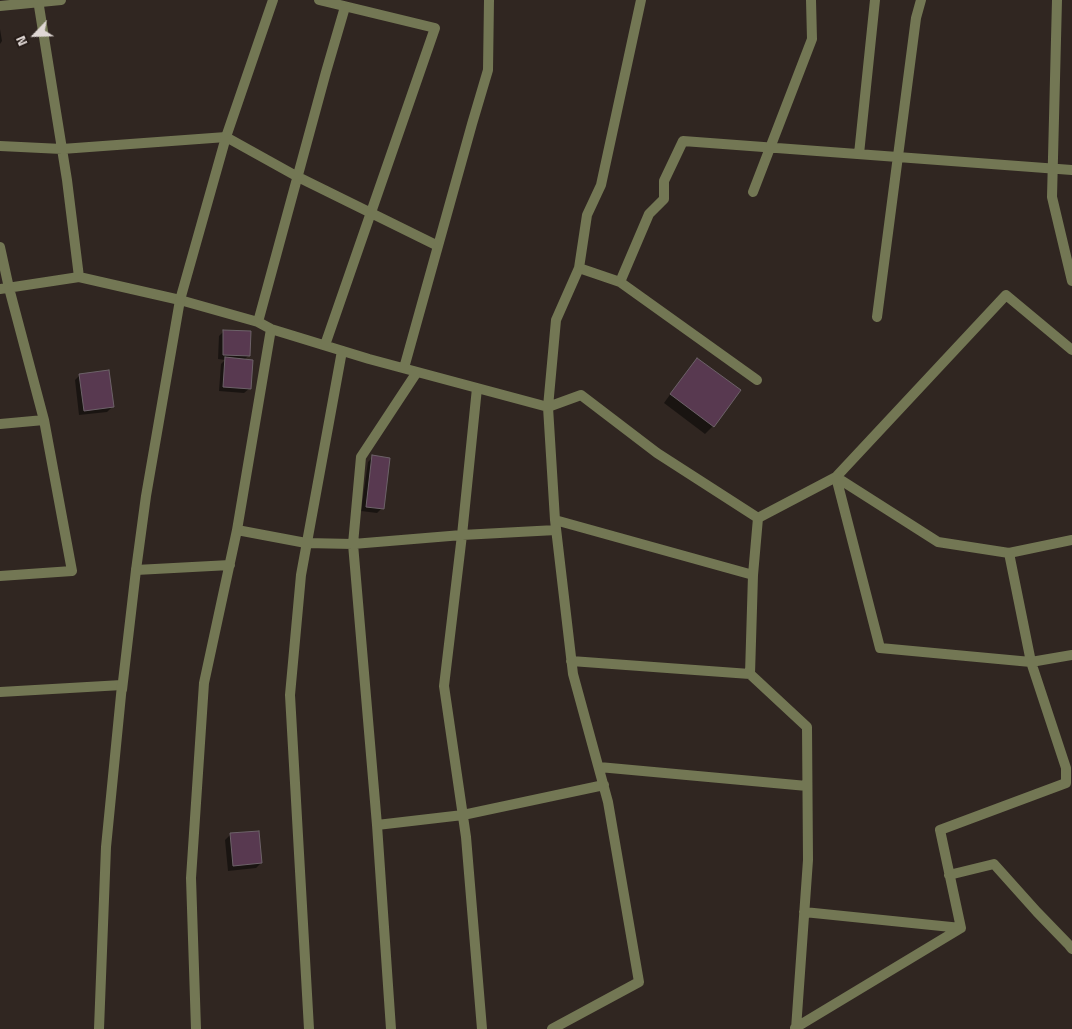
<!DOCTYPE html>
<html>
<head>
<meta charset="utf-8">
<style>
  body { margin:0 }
  #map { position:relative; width:1072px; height:1029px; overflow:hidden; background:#302621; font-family:"Titillium Web",sans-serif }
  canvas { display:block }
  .north { position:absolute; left:10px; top:10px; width:50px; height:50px; -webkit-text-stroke:4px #261c18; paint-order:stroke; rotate:246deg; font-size:14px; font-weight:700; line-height:20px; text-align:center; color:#dfd7d4 }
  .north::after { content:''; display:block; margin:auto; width:18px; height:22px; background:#dfd7d4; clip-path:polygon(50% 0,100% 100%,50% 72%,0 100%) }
</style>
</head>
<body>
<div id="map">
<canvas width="1072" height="1029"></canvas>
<div class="north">N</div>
</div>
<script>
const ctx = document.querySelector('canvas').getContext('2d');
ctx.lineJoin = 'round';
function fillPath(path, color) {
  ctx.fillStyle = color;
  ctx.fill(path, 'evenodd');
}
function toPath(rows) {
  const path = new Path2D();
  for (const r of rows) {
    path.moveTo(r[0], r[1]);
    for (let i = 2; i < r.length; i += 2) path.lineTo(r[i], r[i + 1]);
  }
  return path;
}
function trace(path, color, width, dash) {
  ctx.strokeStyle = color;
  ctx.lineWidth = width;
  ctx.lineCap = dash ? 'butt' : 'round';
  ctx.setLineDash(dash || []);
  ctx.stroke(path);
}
fillPath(toPath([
  [0,29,2,41,0,44],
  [224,331,249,355,244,360,250,388,244,393,219,391,221,364,225,360,218,359,219,336],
  [697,360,713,426,705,434,664,403,689,368],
  [80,375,112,407,107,412,79,415,75,380],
  [373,457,382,508,377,513,361,511,368,462],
  [230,835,261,863,256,868,228,871,225,840]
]), '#0007');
const building = toPath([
  [223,330,251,331,250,356,223,355,223,330],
  [225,357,253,360,251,389,223,387,225,357],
  [697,358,741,390,714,427,670,394,697,358],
  [109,370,114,407,84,411,79,374,109,370],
  [372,455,390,458,384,509,366,507,372,455],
  [259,831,262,863,233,866,230,833,259,831]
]);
fillPath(building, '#583950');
trace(building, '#6d6269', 1);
trace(toPath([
  [38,0,67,180,79,277,180,300,258,322,271,329,369,359,548,407,581,395,657,453,758,518,753,575,750,674,807,727,808,860,796,1029],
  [319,0,435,28,325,345],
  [1057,0,1052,197,1072,281],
  [0,6,61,0],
  [0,146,62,149,226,137,298,177,438,246],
  [859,154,875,0],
  [753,192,812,39,811,0],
  [0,247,9,288,44,420,72,571,0,576],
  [579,268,620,282,757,380],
  [620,282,649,214,664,199,664,181,683,141,1072,170],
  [0,289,79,277],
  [877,317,916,18,921,0],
  [258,322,326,72,345,7],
  [1072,350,1006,295,836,477,880,648,1031,662,1072,655],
  [404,368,472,124,488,70,489,0],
  [477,388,462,535,444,686,466,837,482,1029],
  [0,424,44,420],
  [758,518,836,477,938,542,1009,553,1072,540],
  [555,520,753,575],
  [237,530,306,543,353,544,462,535,556,530],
  [136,570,230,565],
  [571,661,750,674],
  [0,692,122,685],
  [599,767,807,786],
  [377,825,463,815,604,785],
  [949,875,994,864,1037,912,1068,944,1072,949],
  [804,912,961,928],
  [795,1028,961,928,940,830,1066,783,1066,768,1031,662,1009,553],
  [196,1029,191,878,204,683,237,530,271,329],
  [309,1029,290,695,301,575,342,351],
  [391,1029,377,825,353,544,361,457,417,372],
  [552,1029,639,982,608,802,573,674,555,520,548,407,556,320,579,268,587,215,601,185,641,0]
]), '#737754', 10);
trace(toPath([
  [122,690,136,570,146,496,180,300,226,137,273,0],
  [99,1029,106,847,122,685]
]), '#737754', 10);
</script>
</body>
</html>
